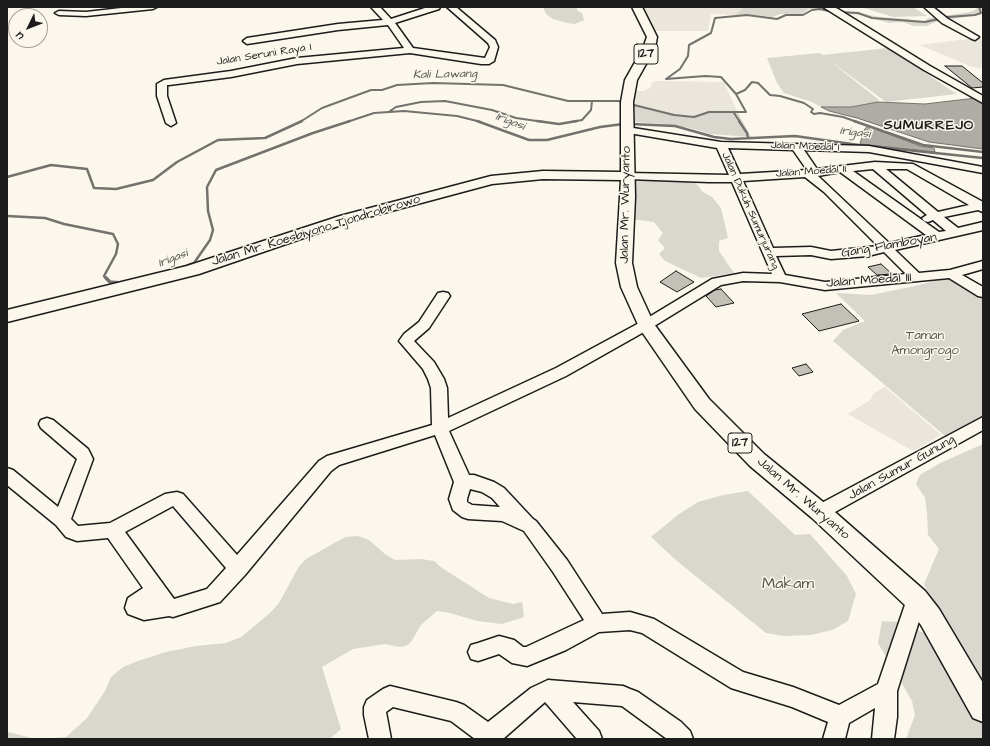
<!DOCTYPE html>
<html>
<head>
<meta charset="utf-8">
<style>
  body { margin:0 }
  #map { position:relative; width:990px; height:746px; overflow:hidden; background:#fbf7ec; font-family:"Architects Daughter",sans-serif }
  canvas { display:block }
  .frame { position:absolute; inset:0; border:8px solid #1c1c1c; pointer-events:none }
  .north { position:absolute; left:8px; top:8px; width:40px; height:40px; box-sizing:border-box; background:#fbf7ec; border:1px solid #a29f99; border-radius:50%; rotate:227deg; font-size:11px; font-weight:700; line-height:16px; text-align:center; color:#1c1c1c }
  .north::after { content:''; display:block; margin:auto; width:14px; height:18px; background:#1c1c1c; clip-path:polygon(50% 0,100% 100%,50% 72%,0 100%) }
</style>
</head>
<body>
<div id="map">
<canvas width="990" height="746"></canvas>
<div class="frame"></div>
<div class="north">U</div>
</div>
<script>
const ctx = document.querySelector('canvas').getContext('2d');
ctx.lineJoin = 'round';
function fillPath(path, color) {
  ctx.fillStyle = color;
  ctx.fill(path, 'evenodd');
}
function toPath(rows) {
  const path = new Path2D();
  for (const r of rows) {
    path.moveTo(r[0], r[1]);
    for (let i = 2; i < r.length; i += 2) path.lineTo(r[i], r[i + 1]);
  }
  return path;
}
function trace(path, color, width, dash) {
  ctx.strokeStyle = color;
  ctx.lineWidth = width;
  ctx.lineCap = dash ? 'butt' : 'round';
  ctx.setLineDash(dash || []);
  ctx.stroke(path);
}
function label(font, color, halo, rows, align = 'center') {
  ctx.font = font + ' "Architects Daughter",sans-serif';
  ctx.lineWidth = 3;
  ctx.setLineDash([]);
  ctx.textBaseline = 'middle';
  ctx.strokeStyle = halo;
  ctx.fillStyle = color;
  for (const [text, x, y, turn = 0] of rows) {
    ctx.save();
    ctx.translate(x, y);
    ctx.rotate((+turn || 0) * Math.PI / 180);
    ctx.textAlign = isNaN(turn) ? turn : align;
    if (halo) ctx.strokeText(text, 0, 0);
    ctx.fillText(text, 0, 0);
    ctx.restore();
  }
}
fillPath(toPath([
  [644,7,743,7,744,8,736,15,711,14,708,31,654,31],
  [975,38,983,39,983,68,972,67,920,45],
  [657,81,724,82,737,111,708,111,693,117,629,104,629,91,644,91,650,88,653,82],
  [885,387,941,435,913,451,848,414,870,400,874,393]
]), '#eae6dc');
fillPath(toPath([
  [543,7,576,7,578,11,582,13,584,20,575,24,567,23,553,19,546,14],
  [743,7,821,7,825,9,809,9,802,14,781,14,772,17,747,14,736,15],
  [861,7,913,7,927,16,893,17],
  [974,7,983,7,983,14,936,22,926,26,914,26,902,22,889,23,860,15,848,14,844,12,860,13,879,17,910,19,912,22,923,22,929,18,970,12,977,9],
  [888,48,957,94,886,102,822,55],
  [820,53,879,100,878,102,851,107,821,107,812,102,784,93,777,83,767,58],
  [629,104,693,117,708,111,737,111,751,137,710,134,690,128,663,124,633,122],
  [632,181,694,181,703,192,712,197,721,208,728,238,719,241,719,251,734,273,701,278,665,261,659,254,665,248,658,240,663,233,654,222,631,219],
  [953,276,983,295,983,416,945,436,833,341,843,330,865,321,836,293,871,295,915,286],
  [983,444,983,739,906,739,915,715,912,701,878,643,882,621,900,622,924,633,944,625,924,584,939,549,928,535,927,512,925,498,916,484,920,475,940,463],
  [748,491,795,535,810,534,847,576,856,594,848,621,832,630,811,635,784,636,766,633,677,561,651,537,679,514,698,502,723,495],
  [358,536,369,540,385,554,395,560,421,559,434,561,442,568,489,598,513,604,522,602,524,617,502,624,477,621,450,613,437,611,421,625,411,642,406,646,399,647,385,644,353,649,322,667,341,729,330,739,7,739,7,734,9,732,35,739,66,737,87,718,105,691,111,677,123,667,138,661,166,652,196,646,226,643,241,637,270,613,279,603,298,568,306,559,345,537]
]), '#dad7ce');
const water = toPath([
  [976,98,983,102,983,149,929,142,857,118,829,111,821,107,851,107,878,102,925,104,976,98],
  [868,126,920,146,934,148,935,152,860,144,864,130,868,126]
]);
fillPath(water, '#afaca5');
trace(water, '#74726e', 1);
trace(toPath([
  [839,12,858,13,872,18,925,22,948,17,975,15,981,13,979,7],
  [736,94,721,77,705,76,666,79,680,69,688,56,689,45,711,33,715,18,747,15,777,19,786,15,803,15,812,10,820,9,833,12],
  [390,111,396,107,421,102,445,101,492,110,516,118,544,122],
  [734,113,740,122],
  [300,122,322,108,371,90,382,90,397,85,433,83,503,85,568,101,618,101,674,115,694,117,709,112,746,112,736,94,745,90,752,82,758,83,770,95,780,96,804,103,813,109,811,112,814,114,820,113,843,117,857,122],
  [347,122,374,113,404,111,457,116,481,122],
  [571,122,582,120,591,110,592,101]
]), '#74726e', 2);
trace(toPath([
  [477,121,529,140,547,140,600,127,623,124],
  [537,121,559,124,577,121],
  [739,121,747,133,748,138],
  [854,121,923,145,983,152],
  [631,124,675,126,714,137,731,139,795,136,859,145,983,158],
  [7,177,51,165,87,169,94,188,116,189,153,180,177,162,218,140,265,138,302,121],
  [7,216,45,218,64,224,113,234,118,244,116,254,104,276,107,279],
  [183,267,194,263,210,240,213,230,208,211,207,187,216,170,313,133,350,121]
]), '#74726e', 2.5);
trace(toPath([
  [106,278,110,282,121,283]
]), '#74726e', 3.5);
const building = toPath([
  [945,66,962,66,983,83,983,87,972,88,945,66],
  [881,264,892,274,877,275,868,267,881,264],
  [676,271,694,282,677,292,660,282,676,271],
  [721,289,734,303,716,307,706,296,715,290,721,289],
  [841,304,859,321,819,331,802,314,841,304],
  [806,364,813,372,799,376,792,368,806,364]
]);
fillPath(building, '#c3c0b8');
trace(building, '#1c1c1c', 1);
const minor = toPath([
  [130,7,157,7,153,9,86,16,59,15,55,13,59,11,86,12,130,7],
  [371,7,380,7,391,19,428,7,440,7,439,9,395,23,413,48,485,58,490,47,488,43,447,7,456,7,495,40,498,47,494,61,489,64,481,64,410,53,297,64,231,77,169,85,167,85,167,96,176,123,171,126,166,123,157,96,157,84,164,80,231,71,297,58,404,48,388,25,338,30,247,44,243,41,247,38,338,24,383,20,371,7],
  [823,7,833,7,838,9,930,66,983,96,983,103,924,70,823,7],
  [924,7,933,7,948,19,979,37,975,40,972,39,942,23,924,7],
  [627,127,721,142,869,146,983,167,983,173,869,152,804,150,817,169,875,162,913,164,983,202,983,212,978,210,944,217,958,228,983,222,983,230,895,250,919,273,950,270,983,261,983,269,962,275,983,287,983,297,978,296,949,278,825,290,780,282,743,281,721,285,651,328,566,376,449,431,469,475,474,475,494,482,504,488,533,519,536,521,567,560,602,614,630,612,654,619,743,672,793,687,839,705,878,684,909,593,916,591,923,593,926,599,897,691,897,717,894,739,872,739,875,708,849,723,845,739,823,739,828,722,792,707,731,688,642,633,630,630,599,632,566,650,527,666,512,663,499,654,478,661,471,659,468,652,471,645,478,643,499,636,514,640,523,647,526,647,584,620,553,572,524,531,502,521,468,519,462,517,453,510,449,499,454,482,435,435,339,465,331,471,245,575,220,602,173,617,169,616,144,620,128,614,125,608,128,598,143,588,108,538,77,541,66,537,56,525,7,485,7,468,13,470,58,507,77,459,41,428,39,424,41,420,47,418,53,420,88,449,93,459,71,519,78,526,110,523,165,494,177,492,183,494,237,555,319,461,327,456,432,425,431,388,428,379,423,369,399,341,404,334,419,322,438,293,443,292,448,293,450,296,429,328,414,341,434,362,444,379,447,388,448,418,556,368,641,322,712,279,743,273,772,274,732,182,709,182,628,179,622,176,628,173,729,175,717,148,623,132,622,130,623,128,627,127],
  [728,148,793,150,807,170,740,174,728,148],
  [873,169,927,215,922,218,924,221,928,222,933,220,946,231,939,232,853,171,873,169],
  [886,169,907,169,969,205,938,212,886,169],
  [840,172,926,235,889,243,818,176,840,172],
  [805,177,824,192,878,246,831,251,811,247,773,248,743,181,805,177],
  [884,252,906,274,825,282,785,275,776,256,811,255,831,259,868,256,884,252],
  [470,489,482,492,492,498,500,507,472,505,467,502,467,499,470,489],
  [173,506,226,568,207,589,174,599,125,532,173,506],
  [983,417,983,430,826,517,820,519,814,517,811,512,814,507,983,417],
  [548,680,623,686,630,689,638,692,681,722,690,731,693,739,667,739,622,706,573,702,599,731,602,739,577,739,545,702,503,739,475,739,451,721,393,707,386,712,391,739,369,739,364,715,364,707,367,700,383,689,390,686,456,702,464,705,488,722,531,688,548,680]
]);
const major = toPath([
  [632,7,642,7,657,37,655,48,637,80,633,102,635,197,632,263,637,287,648,311,654,324,709,399,764,454,828,506,925,591,939,609,983,683,983,722,973,718,921,625,907,607,812,518,750,466,695,409,640,329,621,287,616,263,621,180,543,179,492,184,350,222,199,274,7,322,7,310,187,266,340,216,491,176,543,171,621,172,621,102,625,80,643,48,647,37,632,7]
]);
trace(minor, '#1c1c1c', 3);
trace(major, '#1c1c1c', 3);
fillPath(minor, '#fbf7ec');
fillPath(major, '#fbf7ec');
label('11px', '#1c1c1c', '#fbf7ec', [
  ["Jalan Seruni Raya I",264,55,-9],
  ["Jalan Moedal I",805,147,2],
  ["Jalan Moedal II",811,172,-4],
  ["Jalan Dukuh Sumurjurang",750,211,66]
]);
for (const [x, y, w] of [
  [646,54,24],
  [740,443,24]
]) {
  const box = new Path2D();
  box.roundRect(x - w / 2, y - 10, w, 20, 3);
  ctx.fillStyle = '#fbf7ec';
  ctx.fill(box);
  trace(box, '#1c1c1c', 1);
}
label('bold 12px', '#1c1c1c', null, [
  ["127",646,54],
  ["127",740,443]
]);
label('italic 12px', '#575653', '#fbf7ec', [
  ["Kali Lawang",445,75,-1],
  ["Irigasi",510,122,21],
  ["Irigasi",855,133,7],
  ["Irigasi",173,259,-21]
]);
label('13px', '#1c1c1c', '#fbf7ec', [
  ["Jalan Mr. Wuryanto",626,205,-89],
  ["Jalan Mr. Koesbiyono Tjondrobirowo",316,231,-17],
  ["Gang Flamboyan",889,246,-10],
  ["Jalan Moedal III",869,281,-4],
  ["Jalan Sumur Gunung",902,468,-29],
  ["Jalan Mr. Wuryanto",803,499,41]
]);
label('13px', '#555451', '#fbf7ec', [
  ["Taman",925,336],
  ["Amongrogo",925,351]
]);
ctx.letterSpacing = '1px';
label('bold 14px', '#1c1c1c', '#fbf7ec', [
  ["SUMURREJO",929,126]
]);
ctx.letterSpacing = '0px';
label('16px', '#555451', '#fbf7ec', [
  ["Makam",788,585]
]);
</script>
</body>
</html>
